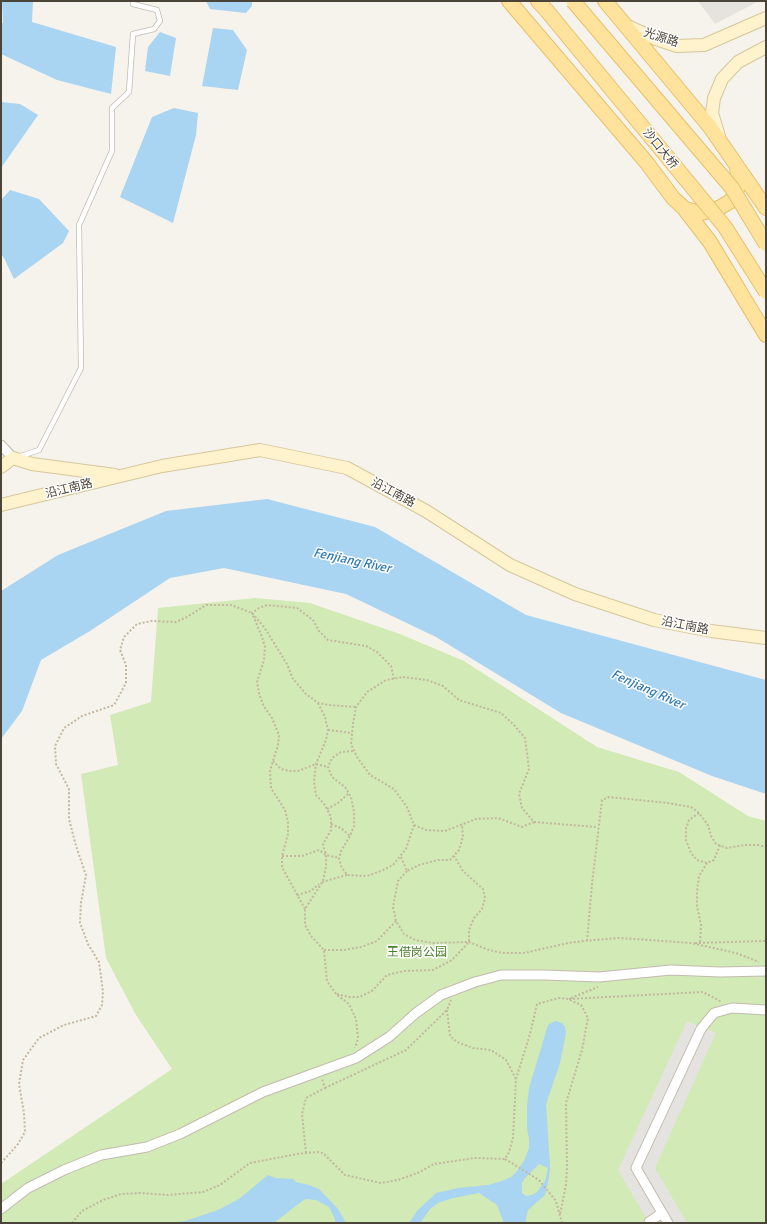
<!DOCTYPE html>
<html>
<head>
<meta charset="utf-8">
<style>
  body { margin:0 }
  #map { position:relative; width:767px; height:1224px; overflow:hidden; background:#f6f3ec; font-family:Signika,sans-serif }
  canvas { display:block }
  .frame { position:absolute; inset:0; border:2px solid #4b4439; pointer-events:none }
</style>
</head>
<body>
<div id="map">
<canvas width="767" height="1224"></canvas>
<div class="frame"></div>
</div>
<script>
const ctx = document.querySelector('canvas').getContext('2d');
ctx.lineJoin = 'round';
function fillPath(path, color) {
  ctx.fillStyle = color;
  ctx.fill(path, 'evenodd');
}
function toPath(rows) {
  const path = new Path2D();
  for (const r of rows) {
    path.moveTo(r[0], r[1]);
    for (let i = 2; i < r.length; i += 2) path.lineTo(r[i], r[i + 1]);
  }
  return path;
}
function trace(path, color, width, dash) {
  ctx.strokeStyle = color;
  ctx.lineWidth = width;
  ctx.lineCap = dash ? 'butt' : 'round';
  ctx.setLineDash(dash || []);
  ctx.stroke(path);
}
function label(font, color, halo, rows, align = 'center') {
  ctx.font = font + ' Signika,"Noto Sans SC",sans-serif';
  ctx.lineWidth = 3;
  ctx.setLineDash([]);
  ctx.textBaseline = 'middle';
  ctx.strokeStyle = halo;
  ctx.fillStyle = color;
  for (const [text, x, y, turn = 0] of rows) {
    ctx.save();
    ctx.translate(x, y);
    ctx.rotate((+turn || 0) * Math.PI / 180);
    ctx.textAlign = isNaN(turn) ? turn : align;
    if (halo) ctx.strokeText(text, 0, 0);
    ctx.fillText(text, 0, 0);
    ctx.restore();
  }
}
fillPath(toPath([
  [698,1,759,1,715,24]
]), '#e6e2dd');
fillPath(toPath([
  [255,598,310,603,400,634,464,661,597,747,679,772,748,816,766,821,766,1223,1,1223,1,1184,172,1069,136,1015,106,958,81,774,118,765,110,715,151,702,158,608]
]), '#d2eab5');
fillPath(toPath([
  [687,1021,716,1033,655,1168,687,1223,641,1223,646,1218,618,1170]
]), '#e5e3e0');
fillPath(toPath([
  [2,1,33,1,32,22,116,47,111,94,57,80,1,54,1,23,3,23],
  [206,1,252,1,252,6,246,13,210,9],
  [213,28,233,30,247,50,238,90,202,86],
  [160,32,176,38,170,76,145,71,148,47],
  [1,102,20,104,38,115,1,168],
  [174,108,198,113,196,135,173,223,120,197,152,117],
  [10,190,39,199,69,231,63,243,14,279,4,258,1,254,1,200],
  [267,499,375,527,526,615,766,680,766,794,712,776,561,713,436,637,346,594,224,568,170,578,90,631,41,660,22,711,1,739,1,591,58,555,166,511],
  [555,1021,562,1023,565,1027,566,1033,560,1063,546,1104,550,1167,549,1178,545,1195,528,1210,525,1223,504,1223,497,1205,479,1193,453,1198,438,1203,430,1209,420,1223,409,1223,417,1211,436,1193,458,1188,488,1185,502,1181,511,1177,517,1171,524,1161,529,1148,529,1139,527,1127,527,1107,529,1088,548,1025],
  [539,1164,548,1168,545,1181,537,1192,532,1195,526,1196,522,1193,522,1183,525,1178],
  [268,1175,275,1178,293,1179,296,1182,309,1185,319,1189,338,1209,346,1223,335,1223,335,1219,329,1207,316,1200,306,1199,301,1202,275,1222,272,1223,167,1223,185,1221,218,1210,239,1199]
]), '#a9d4f2');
const lane = toPath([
  [18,457,39,450,81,368,79,225,112,151,112,108,129,92,133,34,154,29,160,21,157,10,133,4,133,1]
]);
const street = toPath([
  [1,445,13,458],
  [1,1209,28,1188,64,1170,101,1155,147,1147,180,1134,263,1092,356,1058,389,1037,416,1013,441,995,475,982,501,975,544,975,599,977,671,970,720,972,766,971],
  [650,1223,649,1222,662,1213],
  [668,1223,636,1168,701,1029,714,1013,732,1008,766,1010]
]);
const secondary = toPath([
  [625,25,656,39,677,46,704,45,766,18],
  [719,136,712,113,714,98,722,79,738,62,766,47],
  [1,467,13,458,32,464,115,475],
  [1,505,162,466,260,450,347,468,426,511,510,565,575,594,654,620,711,631,766,638]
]);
const primary = toPath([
  [509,1,647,163,673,198,685,209,701,213,719,208,731,201,739,185,737,166,710,127,605,1],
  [538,1,547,11],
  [739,169,766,208],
  [683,207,710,242,766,335]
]);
trace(lane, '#c2bbae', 6);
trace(street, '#c2bbae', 11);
trace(secondary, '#d6c79b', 14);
trace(primary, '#e6c16a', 16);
trace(toPath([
  [403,677,427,680,443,686,459,700,501,713,514,725,525,738,529,769,519,794,522,808,534,822,522,827,498,818,476,819,445,831,426,830,414,825,407,807,394,789,370,775,357,757,351,744,353,724,356,707,367,692,386,680,403,677],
  [318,703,325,717,328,730,326,740,316,764,314,781,316,795,325,805,331,817,331,830,323,844,326,855,326,867,323,881,305,909,305,925,311,936,324,950,327,981,336,994,349,1004,356,1019,358,1038,355,1048],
  [328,730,352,733],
  [353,751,341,752,332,758,328,767,332,777,345,787,351,797,354,812,354,826,350,836,341,851,339,858,341,866,347,875,367,876,381,871,393,865,406,849,414,825],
  [273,761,281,769,290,771,298,771,316,764,328,767],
  [327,809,338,803,349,793],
  [699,813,689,820,686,829,686,840,691,853,697,860,707,863,714,860,720,845],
  [534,822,596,827],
  [331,824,341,828,350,836],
  [282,856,302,856,319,850,326,855,339,858],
  [401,857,407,871,419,865,438,860,450,860,459,850,463,837,462,824],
  [407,871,398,881,393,907,396,921,404,934,415,940,433,943,469,942,489,950,503,953,524,953,568,943,583,941,618,938,635,939,691,943,736,953,759,962],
  [322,882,347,875],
  [297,895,311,891,319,884],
  [305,909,282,867,282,856,288,834,288,822,285,810,271,788,270,771,278,745,279,735,272,718,263,705,259,693,257,682,264,660,265,647,262,637,252,613,259,608,267,605,297,608,313,620,319,631,328,640,366,646,377,652,391,666,394,679],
  [587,941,592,884,602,800,609,797,668,803,691,807,699,813,708,825,711,836,716,844,727,848,745,845,758,845,766,847],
  [700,942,701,925,697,906,697,892,699,876,707,863],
  [695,943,766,941],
  [324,950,344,950,361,947,377,941,396,921],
  [337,994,349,997,359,997,372,991,387,975,404,971,433,970,452,960,469,942,469,930,474,918,482,909,485,898,483,889,463,871,454,856],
  [571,998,598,987],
  [569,999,703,992,722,1002],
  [447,1010,450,1036,457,1042,473,1048,491,1050,506,1060,516,1079],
  [325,1088,406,1050,447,1010,451,1000],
  [306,1153,302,1114,306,1098,325,1088,322,1079],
  [505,1159,539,1180,556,1201,562,1223],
  [1,1163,18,1144,25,1132,24,1113,19,1084,23,1060,39,1038,64,1025,96,1016,102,1005,103,992,99,962,88,944,80,923,81,903,86,875,76,846,69,819,69,789,56,764,55,746,64,728,82,716,114,705,126,683,126,665,120,650,124,637,137,624,152,621,176,622,187,617,206,605,231,605,252,613,264,627,287,664,293,679,306,694,318,703,328,705,356,707],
  [72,1223,82,1211,103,1200,121,1194,140,1193,168,1195,203,1192,220,1185,250,1163,297,1154,317,1152,323,1153,345,1175,381,1183,398,1180,420,1172,434,1164,475,1158,505,1159,509,1152,513,1138,516,1079,530,1034,537,1004,559,998,568,999,581,1005,588,1018,582,1050,566,1103,567,1168,566,1184,560,1215],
  [344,1223,358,1223]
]), '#c4b79f', 2, [2, 2]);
trace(lane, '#fff', 4.5);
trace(street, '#fff', 9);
trace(secondary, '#fff3cd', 12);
trace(primary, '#ffe39c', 14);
const primaryBridge = toPath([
  [573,1,732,188,766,244],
  [547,11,725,227,766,292]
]);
trace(primaryBridge, '#e6c16a', 16, []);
trace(primaryBridge, '#ffe39c', 14);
label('12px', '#4b4439', '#fff', [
  ["光源路",661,38,18],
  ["沙口大桥",660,149,51],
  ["沿江南路",69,489,-14],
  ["沿江南路",393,493,28],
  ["沿江南路",685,626,11]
]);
label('12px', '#4a7f2a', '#fff', [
  ["王借岗公园",417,953]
]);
label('italic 13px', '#2e7ab2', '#fff', [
  ["Fenjiang River",352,561,12],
  ["Fenjiang River",648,690,24]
]);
</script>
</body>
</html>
